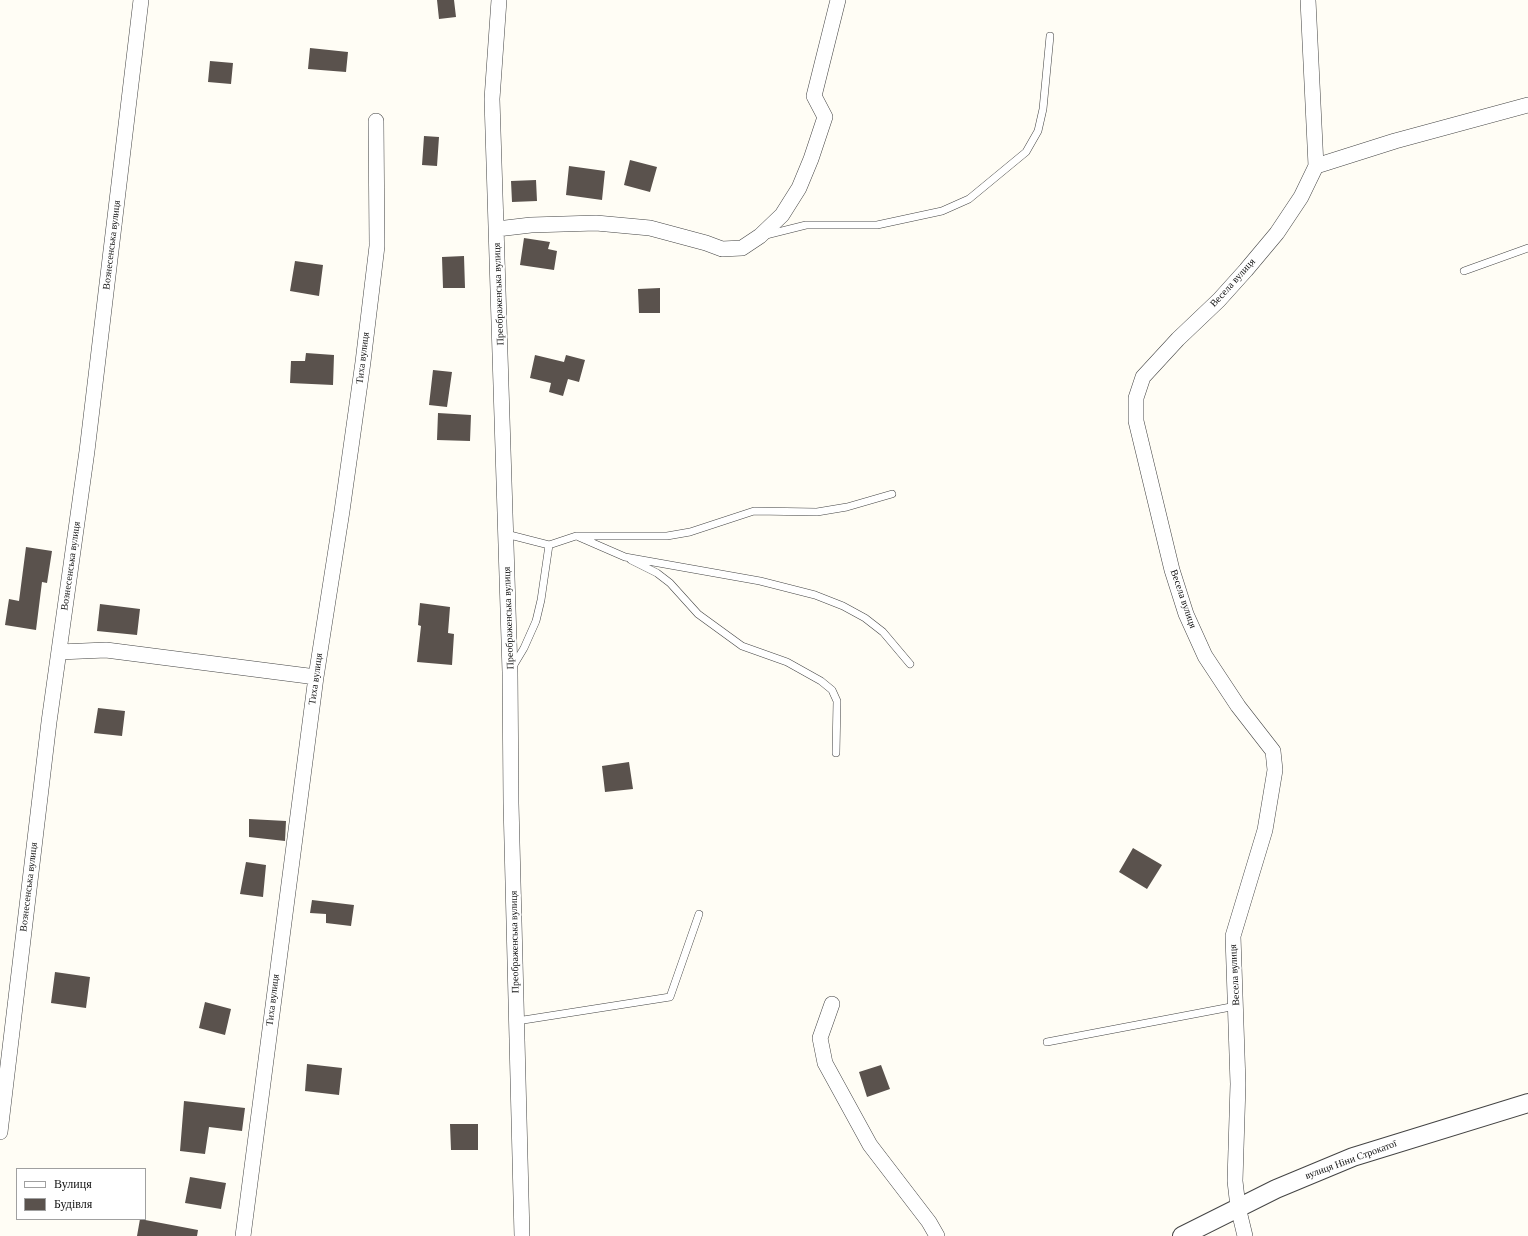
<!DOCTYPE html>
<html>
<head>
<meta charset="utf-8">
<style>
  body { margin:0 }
  #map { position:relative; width:1528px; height:1236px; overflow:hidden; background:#fffdf5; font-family:Georgia,serif }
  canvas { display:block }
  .legend { position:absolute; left:16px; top:1168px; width:130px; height:52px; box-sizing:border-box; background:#fff; border:1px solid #a0a0a0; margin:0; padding:5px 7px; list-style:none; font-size:12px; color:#111 }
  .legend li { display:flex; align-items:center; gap:8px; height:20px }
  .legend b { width:20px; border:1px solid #a0a0a0 }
</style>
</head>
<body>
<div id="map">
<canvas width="1528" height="1236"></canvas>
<ul class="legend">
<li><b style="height:5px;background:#fff"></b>Вулиця</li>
<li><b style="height:11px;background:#5a524d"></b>Будівля</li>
</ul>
</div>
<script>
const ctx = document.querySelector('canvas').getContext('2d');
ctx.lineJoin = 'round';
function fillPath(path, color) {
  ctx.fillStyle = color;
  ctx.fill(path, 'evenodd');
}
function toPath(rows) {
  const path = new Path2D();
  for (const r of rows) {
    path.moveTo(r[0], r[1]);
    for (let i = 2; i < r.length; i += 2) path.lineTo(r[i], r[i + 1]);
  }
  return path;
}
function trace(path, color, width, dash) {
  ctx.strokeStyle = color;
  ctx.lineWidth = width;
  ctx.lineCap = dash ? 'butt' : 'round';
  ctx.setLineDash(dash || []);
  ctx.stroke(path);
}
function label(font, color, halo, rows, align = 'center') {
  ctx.font = font + ' Georgia,serif';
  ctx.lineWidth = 4;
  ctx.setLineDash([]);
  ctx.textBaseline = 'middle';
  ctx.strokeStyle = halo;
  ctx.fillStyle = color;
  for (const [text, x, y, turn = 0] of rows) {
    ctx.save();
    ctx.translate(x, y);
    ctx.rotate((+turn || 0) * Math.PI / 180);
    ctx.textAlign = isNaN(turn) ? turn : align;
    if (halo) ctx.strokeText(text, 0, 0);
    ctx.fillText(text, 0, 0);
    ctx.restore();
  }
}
fillPath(toPath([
  [437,0,454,0,456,17,439,19],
  [310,48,348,52,346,72,308,69],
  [210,61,233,63,231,84,208,82],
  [424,136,439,137,437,166,422,165],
  [630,160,657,167,650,192,624,185],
  [569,166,605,171,602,200,566,195],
  [536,180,537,201,512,202,511,181],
  [524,238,550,242,548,249,557,251,554,270,520,265],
  [464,256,465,288,443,288,442,257],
  [295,261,323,265,319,296,290,291],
  [660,288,660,313,639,313,638,289],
  [306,353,334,355,333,385,290,383,291,361,305,361],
  [535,355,564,362,566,355,585,360,579,382,568,379,563,396,549,392,551,383,530,378],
  [433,370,452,372,447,407,429,405],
  [438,413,471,415,470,441,437,440],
  [26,547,52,551,47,583,42,582,36,630,5,625,9,599,19,601],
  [420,603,450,607,448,633,454,634,452,665,417,662,421,626,418,625],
  [100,604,140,609,137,635,97,631],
  [98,708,125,711,122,736,94,733],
  [629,762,633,789,605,792,602,766],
  [249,819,286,821,285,841,249,837],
  [1133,848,1162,865,1147,889,1119,872],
  [246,862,266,865,263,897,240,894],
  [312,900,354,905,351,926,326,923,326,914,310,913],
  [55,972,90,977,86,1008,51,1003],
  [205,1002,231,1009,225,1035,199,1028],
  [307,1064,342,1068,339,1095,305,1091],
  [881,1065,890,1089,867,1097,859,1072],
  [184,1101,245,1108,242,1131,209,1127,205,1154,180,1151],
  [450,1124,478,1124,478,1150,451,1150],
  [190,1177,226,1183,221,1209,185,1203],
  [140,1219,198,1230,197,1236,137,1236]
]), '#5a524d');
const service = toPath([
  [766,235,806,225,877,225,942,211,969,199,1026,152,1038,131,1043,109,1050,36],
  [1464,271,1528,248],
  [506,534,549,545,576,536,667,536,690,532,754,511,817,512,847,507,892,494],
  [579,537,625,557,760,581,815,595,843,606,865,618,883,632,910,664],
  [631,560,657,573,670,583,698,614,742,646,787,662,821,681,832,690,837,701,836,753],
  [512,668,524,648,536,621,541,600,549,545],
  [517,1021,670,997,699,914],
  [1047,1042,1236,1006]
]);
const minor = toPath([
  [499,0,492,99,510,672,511,803,522,1236],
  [1316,166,1395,141,1528,105],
  [497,229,531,225,596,223,650,228,706,243,722,249,742,248,760,236,782,215,799,188,811,159,825,117,814,96,838,0],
  [59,652,106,650,316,677],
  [832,1004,820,1038,825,1063,870,1145,929,1222,937,1236],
  [0,1132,49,722,87,451,141,0],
  [243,1236,316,677,342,511,363,362,377,246,376,121],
  [1245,1236,1238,1207,1235,1181,1238,1084,1233,936,1265,830,1275,770,1273,751,1238,706,1205,656,1186,614,1172,570,1136,421,1136,398,1143,377,1178,339,1219,300,1246,270,1277,233,1301,197,1316,166,1308,0]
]);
const tertiary = toPath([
  [1182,1236,1276,1189,1353,1157,1528,1103]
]);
trace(service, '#444', 8);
trace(minor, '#444', 16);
trace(tertiary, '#444', 20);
trace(service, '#fff', 7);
trace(minor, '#fff', 15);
trace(tertiary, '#fff', 18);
label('10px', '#111', '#fff', [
  ["Вознесенська вулиця",112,245,-83],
  ["Весела вулиця",1233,283,-48],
  ["Преображенська вулиця",499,294,-92],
  ["Тиха вулиця",363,358,-83],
  ["Вознесенська вулиця",71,566,-82],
  ["Весела вулиця",1183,599,71],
  ["Преображенська вулиця",509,618,-92],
  ["Тиха вулиця",316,679,-82],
  ["Вознесенська вулиця",29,887,-83],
  ["Преображенська вулиця",515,942,-91],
  ["Весела вулиця",1235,975,-93],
  ["Тиха вулиця",273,1000,-83],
  ["вулиця Ніни Строкатої",1351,1160,-20]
]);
</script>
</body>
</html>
